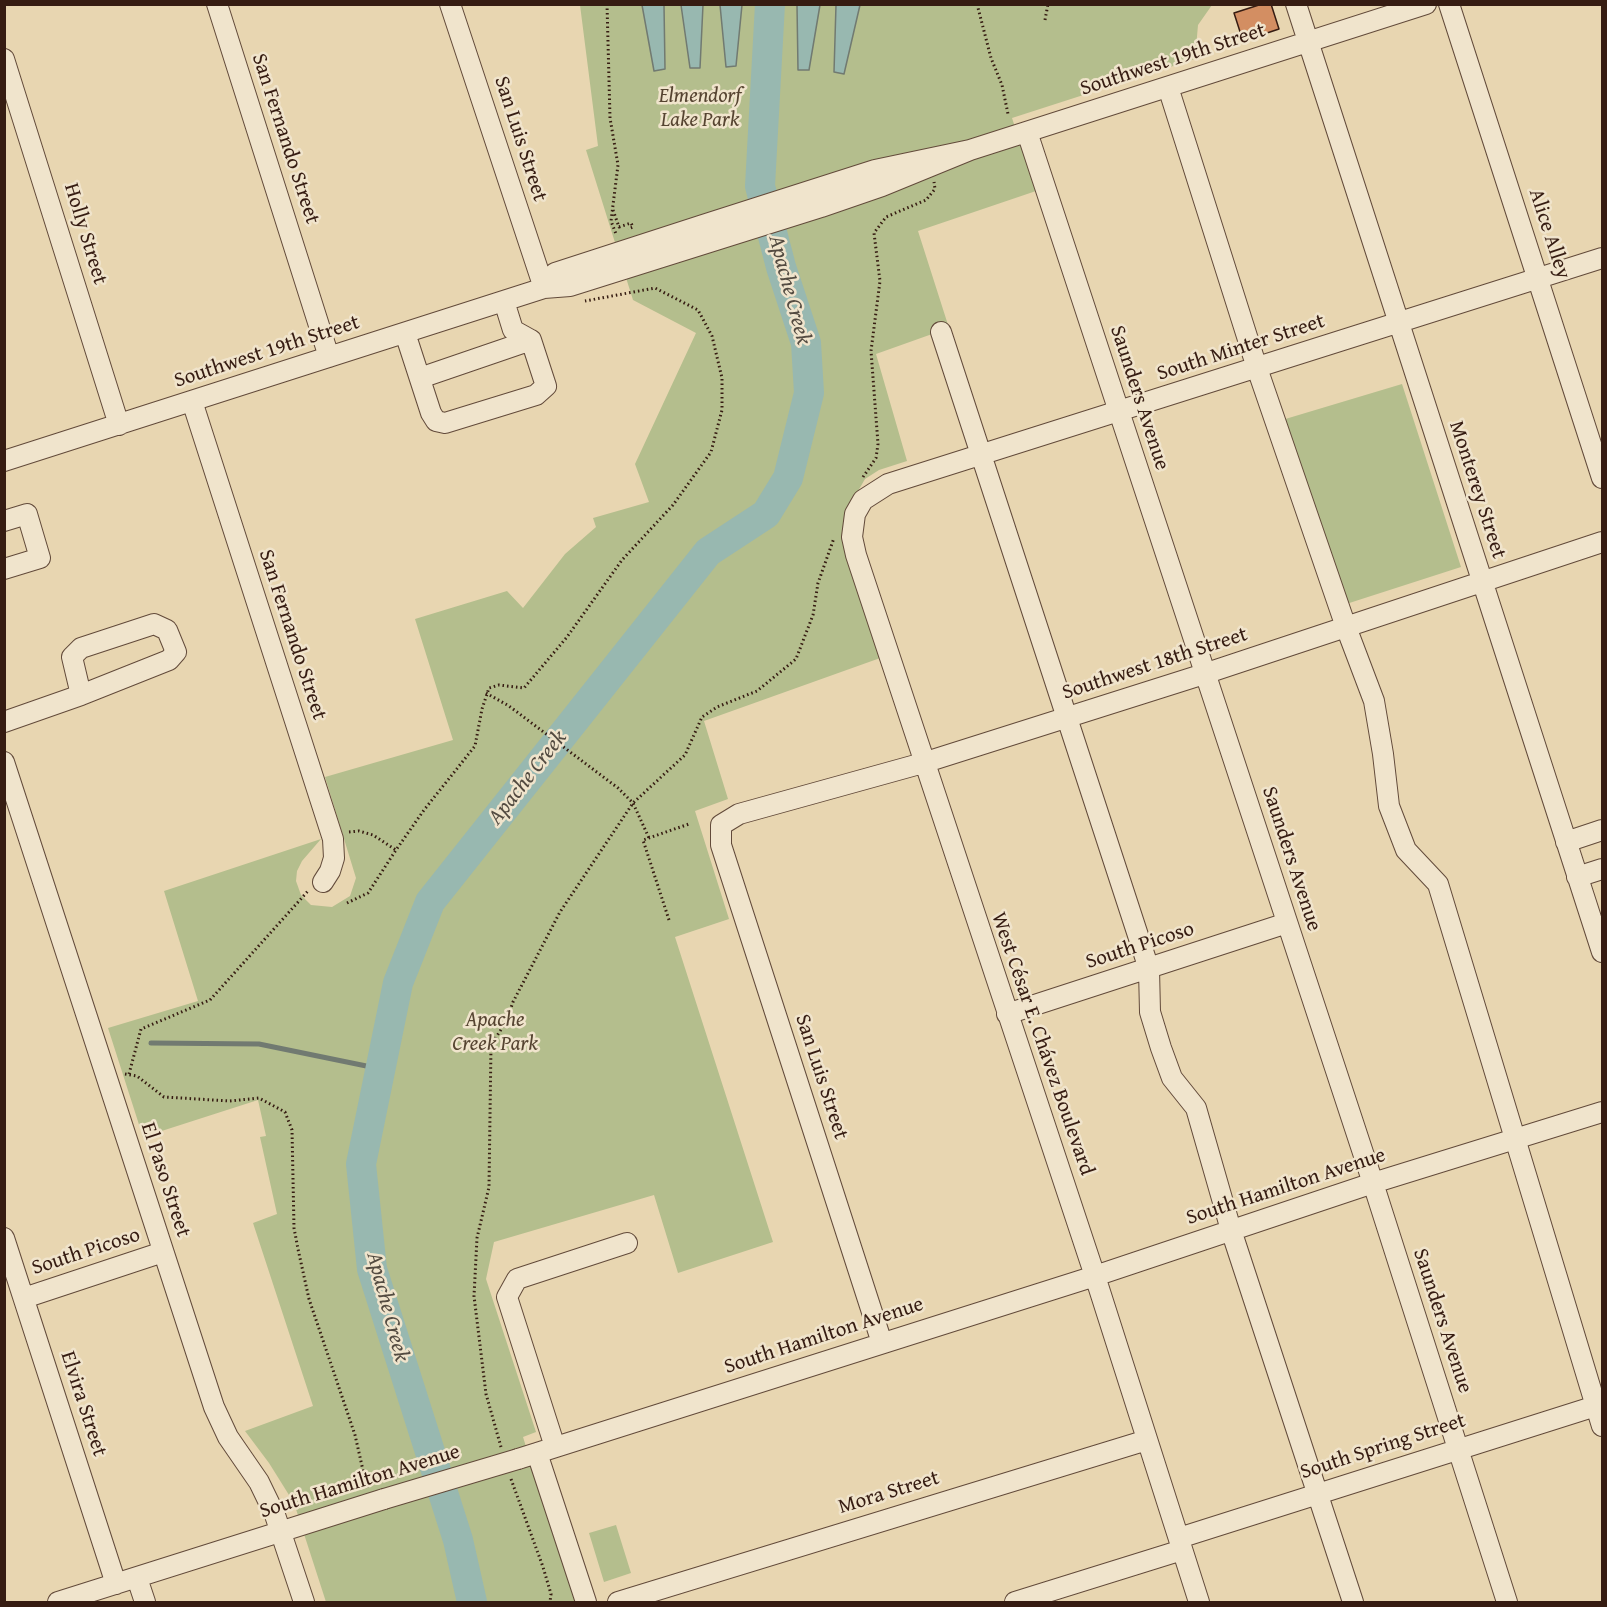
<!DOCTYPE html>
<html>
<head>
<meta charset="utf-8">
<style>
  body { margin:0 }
  #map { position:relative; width:1607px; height:1607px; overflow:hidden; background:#e8d6b1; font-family:"Gentium Book Plus",serif }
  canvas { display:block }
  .frame { position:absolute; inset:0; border:6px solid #361c12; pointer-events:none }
</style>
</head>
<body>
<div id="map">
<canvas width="1607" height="1607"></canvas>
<div class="frame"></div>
</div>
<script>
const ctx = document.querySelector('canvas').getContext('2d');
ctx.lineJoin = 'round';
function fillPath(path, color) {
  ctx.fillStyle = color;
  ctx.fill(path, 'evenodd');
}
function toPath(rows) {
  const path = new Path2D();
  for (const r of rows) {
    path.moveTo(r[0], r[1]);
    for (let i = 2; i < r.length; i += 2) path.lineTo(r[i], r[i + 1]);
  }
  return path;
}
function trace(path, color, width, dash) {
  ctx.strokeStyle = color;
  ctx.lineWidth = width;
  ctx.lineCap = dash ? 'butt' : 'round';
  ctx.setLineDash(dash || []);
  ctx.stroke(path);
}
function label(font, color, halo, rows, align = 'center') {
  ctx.font = font + ' "Gentium Book Plus",serif';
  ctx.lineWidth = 5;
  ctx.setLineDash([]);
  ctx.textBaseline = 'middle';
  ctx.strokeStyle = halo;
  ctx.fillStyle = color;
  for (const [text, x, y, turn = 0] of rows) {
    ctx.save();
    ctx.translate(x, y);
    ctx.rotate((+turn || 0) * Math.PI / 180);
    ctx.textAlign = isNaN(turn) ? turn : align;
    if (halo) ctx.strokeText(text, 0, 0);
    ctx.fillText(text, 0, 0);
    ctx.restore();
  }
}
fillPath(toPath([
  [580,5,1212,5,1198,25,1195,59,1012,118,1036,191,918,231,949,328,876,354,907,461,879,470,865,479,844,515,846,537,883,657,704,721,728,799,695,811,729,919,675,937,773,1242,678,1273,654,1195,494,1242,486,1279,536,1432,523,1437,575,1602,326,1602,294,1503,269,1463,245,1431,313,1406,253,1223,277,1214,260,1137,266,1136,258,1100,143,1137,108,1028,198,1001,164,891,321,839,302,861,297,871,296,881,301,895,311,905,332,907,350,896,356,878,325,777,453,740,415,619,507,591,523,608,565,554,596,527,593,518,649,502,635,464,696,333,633,300,586,150,598,146],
  [1402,384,1461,567,1340,606,1282,420],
  [616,1525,631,1573,604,1582,589,1533]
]), '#b4be8d');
const water = toPath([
  [642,5,664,5,665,69,654,71,642,5],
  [681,5,703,5,700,68,690,68,681,5],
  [720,5,742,5,736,66,726,67,720,5],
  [758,5,781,5,772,67,761,66,758,5],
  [797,5,820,5,809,70,798,70,797,5],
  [836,5,860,5,844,74,834,72,836,5]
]);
fillPath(water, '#98b8b0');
trace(water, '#717a71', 1.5);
trace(toPath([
  [151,1043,259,1044,381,1069]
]), '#717a71', 5);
trace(toPath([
  [472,1602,458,1540,372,1269,361,1164,398,983,430,902,708,552,766,514,788,478,809,393,806,343,781,267,760,186,770,4]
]), '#98b8b0', 30);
const building = toPath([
  [1262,4,1271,4,1279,29,1243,41,1234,13,1262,4]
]);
fillPath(building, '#d38e62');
trace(building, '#361c12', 1.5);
const minor = toPath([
  [217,4,329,357],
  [450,4,544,288],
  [1296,4,1602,952],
  [1449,4,1602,478],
  [4,59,119,425],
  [1168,87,1257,368,1346,627,1374,701,1383,754,1389,806,1406,850,1438,884,1602,1426],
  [1027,132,1373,1183,1507,1602],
  [970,150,1426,4],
  [941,332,1149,969,1150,1012,1161,1048,1172,1078,1196,1108,1231,1230,1353,1602],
  [405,333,431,413,436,421,445,423,536,395,546,386,531,340,513,330,504,301],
  [420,378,531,340],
  [192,401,333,839,334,858,330,871,323,882],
  [4,461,544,288,570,286,821,207,882,186,970,150,875,170,703,225,555,273,544,288],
  [4,521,27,514,40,558,4,569],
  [4,722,81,695,169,660,176,652,167,630,154,624,81,648,72,657,81,695],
  [4,762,214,1407,228,1437,259,1482,275,1515,304,1602],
  [1566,842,1602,830],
  [1577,877,1602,869],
  [1007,1014,1287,923],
  [4,1238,116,1584],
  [24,1298,163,1252],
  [882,1343,721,845,721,825,739,814,923,763,1204,674,1602,542],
  [555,1447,507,1297,517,1279,627,1243],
  [537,1453,586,1602],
  [518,1459,1095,1276,1373,1183,1602,1112],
  [1179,1538,1602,1404],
  [137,1578,145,1602],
  [58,1602,384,1499],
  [618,1602,1147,1440],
  [1015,1602,1182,1550],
  [1199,1602,1095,1276,856,555,852,537,855,514,863,500,888,484,1602,258]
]);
trace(minor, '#624a3a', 22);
trace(toPath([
  [607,4,610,118,618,165,611,221,616,234],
  [977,4,991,58,1002,85,1008,114],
  [1045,20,1048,4],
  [613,210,619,227,631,223,633,227,628,229],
  [863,477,876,458,878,444,871,351,880,281,874,233,886,217,926,200,935,189,934,182],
  [486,693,509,706,618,788,633,803,649,838],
  [349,832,359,831,373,835,396,850,424,810,475,746,482,709,489,688,499,685,524,688,567,637,622,560,673,505,711,452,722,410,722,378,712,336,698,310,655,288,585,301],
  [347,903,368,893,396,850],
  [669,920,643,840,689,824],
  [125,1074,137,1076,164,1097,230,1101,259,1098,285,1112,292,1130,294,1228,298,1249,309,1299,355,1435,367,1488],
  [129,1074,141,1029,210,1000,308,891],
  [501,1447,486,1394,474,1296,477,1238,489,1187,491,1045,506,1022,513,1002,560,912,633,803,685,755,702,717,717,707,757,691,796,659,813,615,818,583,834,538],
  [511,1479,543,1567,551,1594,550,1602]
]), '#361c12', 3, [1.5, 3]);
trace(minor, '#f0e4cc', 20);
const minorBridge = toPath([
  [384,1499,518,1459]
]);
trace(minorBridge, '#624a3a', 22, []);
trace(minorBridge, '#f0e4cc', 20);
label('21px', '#361c12', '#f0e4cc', [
  ["Southwest 19th Street",1173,60,-18],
  ["San Fernando Street",285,139,72],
  ["San Luis Street",520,139,72],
  ["Holly Street",85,234,73],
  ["Alice Alley",1549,234,72],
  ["South Minter Street",1241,348,-18],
  ["Southwest 19th Street",267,352,-18],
  ["Saunders Avenue",1139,398,72],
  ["Monterey Street",1477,490,72],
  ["San Fernando Street",292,635,72],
  ["Southwest 18th Street",1155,664,-18],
  ["Saunders Avenue",1291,859,72],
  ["South Picoso",1140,946,-18],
  ["West César E. Chávez Boulevard",1042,1044,71],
  ["San Luis Street",821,1077,72],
  ["El Paso Street",165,1180,72],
  ["South Hamilton Avenue",1286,1187,-18],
  ["South Picoso",86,1252,-18],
  ["Saunders Avenue",1442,1321,72],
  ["South Hamilton Avenue",824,1336,-18],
  ["Elvira Street",83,1404,72],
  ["South Spring Street",1383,1447,-18],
  ["South Hamilton Avenue",360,1482,-17],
  ["Mora Street",889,1493,-17]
]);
label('italic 21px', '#564431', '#f0e4cc', [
  ["Elmendorf",700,97],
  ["Lake Park",700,121],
  ["Apache",495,1021],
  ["Creek Park",495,1045]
]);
label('italic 22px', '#534b41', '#f0e4cc', [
  ["Apache Creek",789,290,75],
  ["Apache Creek",528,778,-52],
  ["Apache Creek",387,1307,75]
]);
</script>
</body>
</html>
